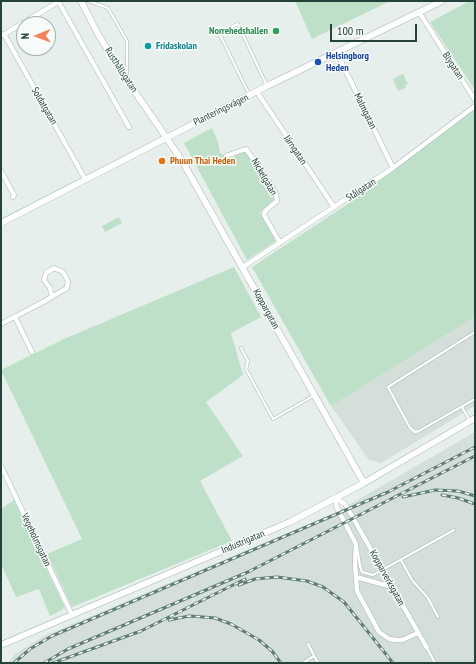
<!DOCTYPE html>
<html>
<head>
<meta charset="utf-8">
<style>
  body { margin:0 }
  #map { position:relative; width:476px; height:664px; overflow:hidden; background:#e6efeb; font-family:"PT Sans Narrow",sans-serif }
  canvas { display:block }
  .frame { position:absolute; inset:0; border:2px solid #24423a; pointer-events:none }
  .north { position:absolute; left:16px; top:16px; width:40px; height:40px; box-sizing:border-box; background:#f7fbf9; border:1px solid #a3b1ad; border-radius:50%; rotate:269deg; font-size:11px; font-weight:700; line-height:16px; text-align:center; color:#24423a }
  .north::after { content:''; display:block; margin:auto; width:14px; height:18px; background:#f4845f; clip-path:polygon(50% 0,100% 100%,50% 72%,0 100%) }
  .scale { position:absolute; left:330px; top:24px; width:87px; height:18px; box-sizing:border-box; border:2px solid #24423a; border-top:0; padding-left:5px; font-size:12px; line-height:14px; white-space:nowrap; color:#24423a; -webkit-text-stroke:3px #f7fbf9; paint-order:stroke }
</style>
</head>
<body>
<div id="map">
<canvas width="476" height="664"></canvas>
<div class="frame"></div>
<div class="north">N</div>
<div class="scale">100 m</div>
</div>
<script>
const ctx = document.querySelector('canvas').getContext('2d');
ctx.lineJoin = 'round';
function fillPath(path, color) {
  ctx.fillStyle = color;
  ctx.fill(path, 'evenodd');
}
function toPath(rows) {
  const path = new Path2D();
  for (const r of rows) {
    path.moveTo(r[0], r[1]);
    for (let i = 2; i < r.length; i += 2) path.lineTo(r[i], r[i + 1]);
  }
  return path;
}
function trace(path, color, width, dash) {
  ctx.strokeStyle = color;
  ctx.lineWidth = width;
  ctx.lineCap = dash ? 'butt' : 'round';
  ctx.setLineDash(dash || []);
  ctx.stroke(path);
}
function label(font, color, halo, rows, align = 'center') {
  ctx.font = font + ' "PT Sans Narrow",sans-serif';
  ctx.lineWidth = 3;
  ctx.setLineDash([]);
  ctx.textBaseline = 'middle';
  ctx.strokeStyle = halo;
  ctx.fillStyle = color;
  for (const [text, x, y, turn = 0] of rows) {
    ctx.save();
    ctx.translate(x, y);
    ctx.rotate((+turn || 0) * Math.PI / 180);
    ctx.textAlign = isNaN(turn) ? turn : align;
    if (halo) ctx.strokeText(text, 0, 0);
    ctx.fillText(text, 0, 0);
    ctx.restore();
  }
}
fillPath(toPath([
  [475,317,475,406,381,463,369,460,331,406],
  [475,432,475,663,8,663,15,654,44,636,335,513]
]), '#d4dfda');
fillPath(toPath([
  [295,1,390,1,312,39],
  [470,1,475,1,475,90,430,22],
  [403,74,408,84,405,85,406,88,398,91,393,79],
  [475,109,475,317,331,406,252,267,354,200],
  [212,128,218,142,220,153,230,159,245,150,275,199,260,213,276,241,247,260,184,143],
  [119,217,122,223,105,232,102,226],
  [234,267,261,317,231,333,243,375,206,402,243,456,200,481,232,541,72,607,47,554,82,539,1,370,64,339],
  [14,500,65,608,50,616,39,589,16,597,1,564,1,509]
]), '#bfe0c8');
const service = toPath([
  [88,1,108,8,127,41,127,77],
  [249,94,219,33,238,24,267,86],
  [475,332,388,387,410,428,415,432,419,431,475,399],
  [241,348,248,361,246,369,273,419,315,395],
  [462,407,470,421],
  [357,547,360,566,362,572,373,575,454,530],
  [401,560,412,580,428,598,438,617],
  [308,644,318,663],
  [427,648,435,663],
  [303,663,314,656]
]);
const minor = toPath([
  [58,1,129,127],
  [419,12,475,100],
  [4,34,85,179],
  [3,35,58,2],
  [337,53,393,168],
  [257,92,334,207],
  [226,156,246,149,269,182,276,194,277,201,265,211,264,215,280,243],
  [1,171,14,195,13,197],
  [243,267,393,168,475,106],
  [15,317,32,352],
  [1,324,43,302,67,288,68,281,63,272,54,268,46,273,44,280,50,288,52,297],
  [1,466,72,615],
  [335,498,337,508,356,544,355,563,357,591,379,632,389,639,396,640,402,640,418,633],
  [335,498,345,504,348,509,427,648],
  [356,577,392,587]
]);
const tertiary = toPath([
  [81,1,98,34,120,70,181,159,364,483],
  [1,223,267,86,442,1],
  [1,645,290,522,364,483,475,418]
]);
trace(service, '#a8b8b2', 3.5);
trace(minor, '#a8b8b2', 5.5);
trace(tertiary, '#a8b8b2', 7);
trace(service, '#fff', 2.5);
trace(minor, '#fff', 4.5);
trace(tertiary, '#fff', 6);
const rail = toPath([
  [442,495,458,498,475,504],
  [403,497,435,490,458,491,475,496],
  [239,585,255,579,277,577,307,581,323,587,344,602,393,663],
  [169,620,189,616,203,617,215,618,231,624,259,640,272,651,281,663],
  [14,663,30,649,52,636,388,492,475,447],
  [44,663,68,649,248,572,475,456],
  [53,663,141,631,245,579]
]);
trace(rail, '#5f7d75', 3);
trace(rail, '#f7fbf9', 1.5, [4.5]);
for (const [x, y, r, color] of [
  [276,31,4,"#2e9e5b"],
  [148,46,4,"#0f9aa8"],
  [318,62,4,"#1a4fb4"],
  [162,161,4,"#e8710a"]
]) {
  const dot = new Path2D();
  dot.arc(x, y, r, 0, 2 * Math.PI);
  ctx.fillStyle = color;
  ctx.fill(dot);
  trace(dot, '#f7fbf9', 1.5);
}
label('bold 10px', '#27864d', '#f7fbf9', [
  ["Norrehedshallen",268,31]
], 'right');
label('bold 10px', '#0d838f', '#f7fbf9', [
  ["Fridaskolan",156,46]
], 'left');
label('bold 10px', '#164399', '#f7fbf9', [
  ["Helsingborg",326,56],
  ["Heden",326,68]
], 'left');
label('10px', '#24423a', '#f7fbf9', [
  ["Blygatan",453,66,57],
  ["Rusthållsgatan",121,70,57],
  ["Soldatgatan",44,106,60],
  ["Planteringsvägen",221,110,-26],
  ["Malmgatan",365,111,64],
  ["Järngatan",295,150,56],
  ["Nickelgatan",264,177,60],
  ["Stålgatan",361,190,-33],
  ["Koppargatan",266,309,61],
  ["Vegeholmsgatan",36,540,65],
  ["Industrigatan",243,542,-23],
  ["Kopparverksgatan",387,578,61]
]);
label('bold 10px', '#c56008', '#f7fbf9', [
  ["Phuun Thai Heden",170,161]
], 'left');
</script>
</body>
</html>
